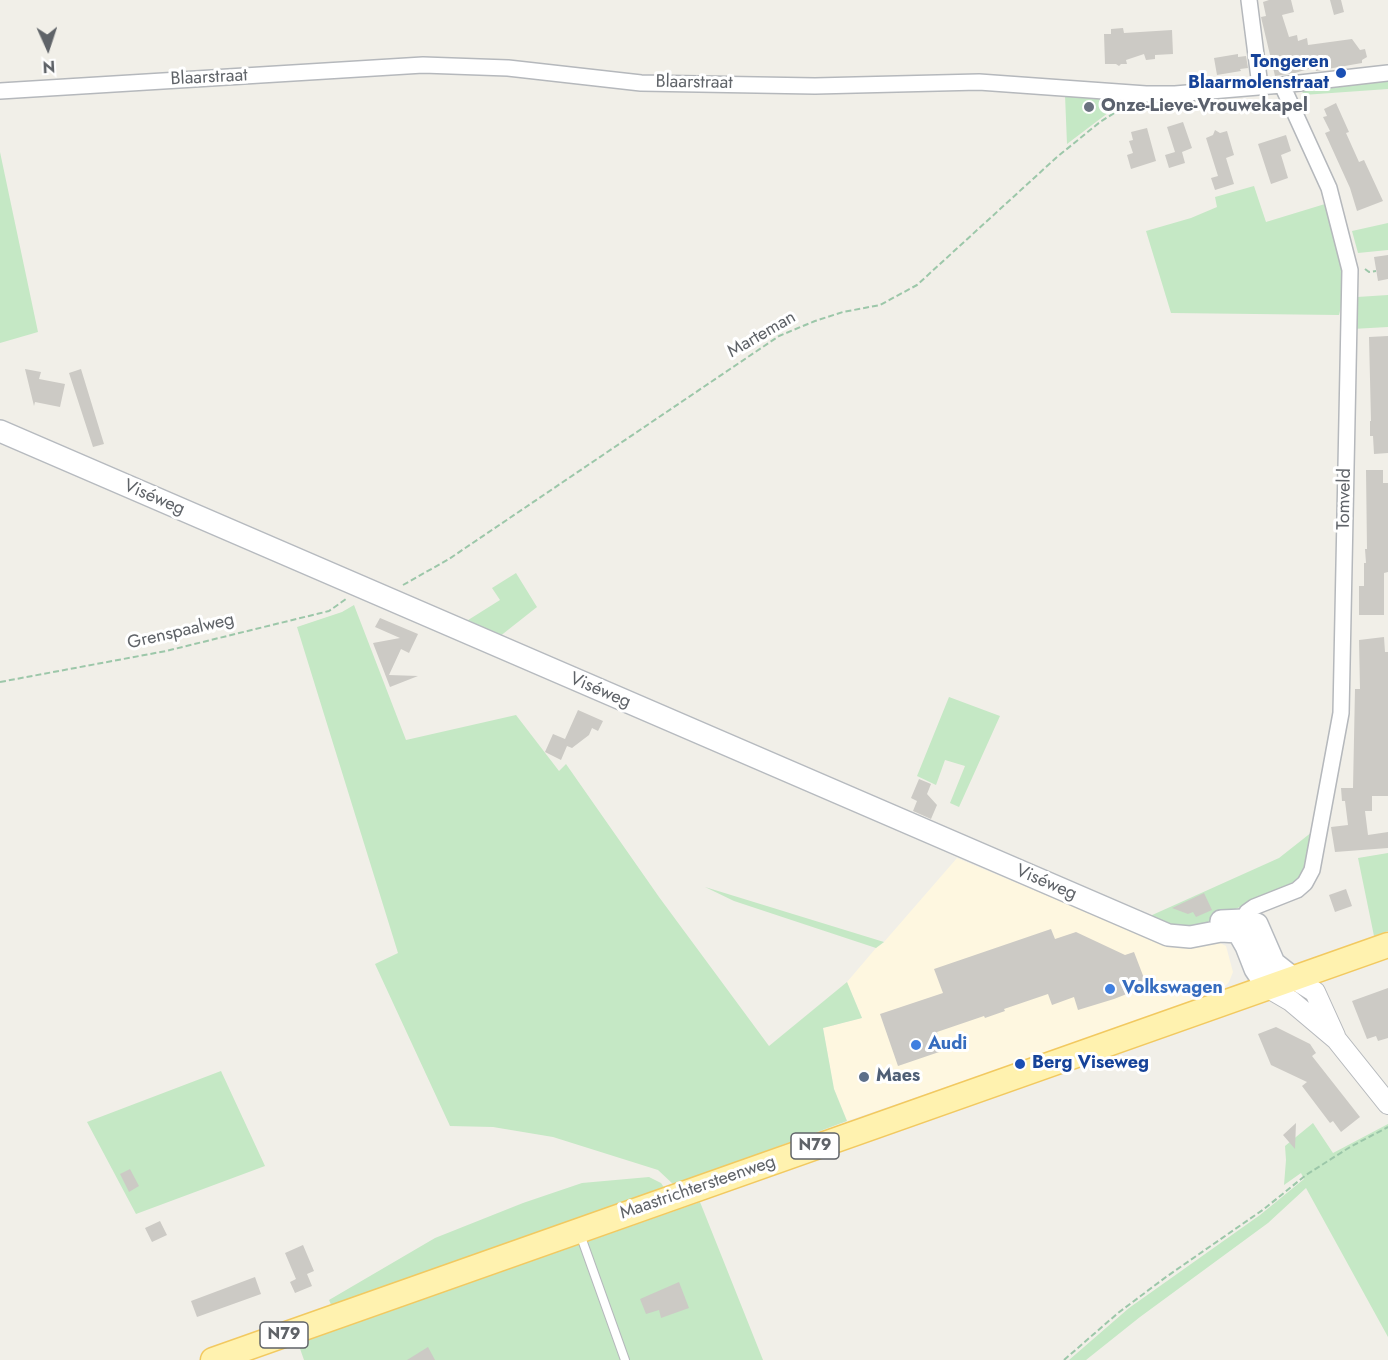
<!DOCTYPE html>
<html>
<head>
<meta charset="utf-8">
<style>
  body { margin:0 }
  #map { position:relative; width:1388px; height:1360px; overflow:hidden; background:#f1efe8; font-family:Jost,sans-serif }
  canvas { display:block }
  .north { position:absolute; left:18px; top:18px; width:60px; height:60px; -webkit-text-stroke:4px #fff; paint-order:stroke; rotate:177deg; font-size:16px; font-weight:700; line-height:24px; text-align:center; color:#5f6368 }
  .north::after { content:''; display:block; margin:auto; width:21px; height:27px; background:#5f6368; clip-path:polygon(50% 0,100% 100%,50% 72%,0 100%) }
</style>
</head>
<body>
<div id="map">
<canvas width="1388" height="1360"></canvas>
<div class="north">N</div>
</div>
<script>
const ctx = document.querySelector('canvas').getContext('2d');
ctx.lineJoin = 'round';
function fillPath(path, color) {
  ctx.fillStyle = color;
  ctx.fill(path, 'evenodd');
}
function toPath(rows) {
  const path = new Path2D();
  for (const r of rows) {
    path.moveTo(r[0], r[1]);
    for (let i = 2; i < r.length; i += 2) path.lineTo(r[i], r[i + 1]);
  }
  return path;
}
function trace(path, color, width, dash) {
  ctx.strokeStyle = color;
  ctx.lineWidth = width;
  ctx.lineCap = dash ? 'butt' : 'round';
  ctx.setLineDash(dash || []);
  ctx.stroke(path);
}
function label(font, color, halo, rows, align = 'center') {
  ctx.font = font + ' Jost,sans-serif';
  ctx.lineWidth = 6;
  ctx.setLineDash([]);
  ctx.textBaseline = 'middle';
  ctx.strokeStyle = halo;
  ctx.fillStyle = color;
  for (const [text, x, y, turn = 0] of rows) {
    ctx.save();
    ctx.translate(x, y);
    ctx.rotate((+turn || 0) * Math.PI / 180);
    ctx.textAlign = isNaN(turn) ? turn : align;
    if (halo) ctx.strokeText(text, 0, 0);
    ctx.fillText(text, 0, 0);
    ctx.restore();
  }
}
fillPath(toPath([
  [957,858,1170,947,1218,942,1226,946,1233,972,1229,982,1221,991,1202,999,847,1121,834,1089,823,1028,862,1018,847,982,876,948,884,942]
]), '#fef7e0');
fillPath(toPath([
  [1388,80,1388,89,1303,95,1302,89],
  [1065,95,1118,98,1117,106,1067,144],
  [0,152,38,332,0,343],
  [1254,186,1266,222,1325,204,1343,264,1344,295,1339,315,1171,313,1146,231,1191,218,1217,207,1215,197],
  [1388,223,1388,250,1358,253,1352,231],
  [1388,295,1388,327,1352,329,1357,297],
  [516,573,537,607,499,637,465,622,500,600,492,588],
  [354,605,406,740,516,715,559,771,566,764,659,897,769,1046,847,982,862,1018,823,1028,834,1089,847,1121,674,1185,658,1170,553,1137,493,1127,450,1126,375,964,398,953,297,627,342,612],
  [949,697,1000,716,959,807,950,803,965,766,945,760,936,785,917,776],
  [1312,832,1306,865,1302,874,1294,882,1203,924,1188,927,1167,924,1150,916,1279,858],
  [1388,853,1388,931,1374,936,1358,858],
  [705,887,884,942,876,948,734,901],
  [221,1071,265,1166,136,1214,87,1122],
  [1313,1123,1333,1153,1388,1124,1388,1337,1306,1188,1268,1223,1140,1317,1086,1360,1069,1360,1129,1308,1260,1215,1304,1179,1301,1173,1284,1185,1286,1160,1285,1146],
  [649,1177,661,1183,665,1189,332,1307,329,1300,435,1238,523,1203,582,1183],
  [700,1202,763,1360,304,1360,298,1343]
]), '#c5e8c5');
fillPath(toPath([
  [1269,0,1291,0,1294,12,1282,15,1289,37,1297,35,1298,41,1307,38,1308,45,1352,39,1360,50,1365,49,1367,57,1362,60,1362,63,1316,71,1315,67,1295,73,1275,76,1261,17,1266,16,1263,2],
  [1330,0,1341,0,1344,12,1334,15],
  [1123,28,1124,33,1172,30,1173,54,1155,55,1155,59,1146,60,1144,54,1126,60,1127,64,1121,64,1119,66,1116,64,1105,64,1104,34,1111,34,1111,29],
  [1238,54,1238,57,1246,56,1248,68,1240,69,1241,71,1217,75,1214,58],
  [1336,103,1349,132,1346,133,1359,162,1364,160,1383,201,1357,211,1350,188,1325,133,1330,131,1323,117,1327,116,1324,109],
  [1183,122,1192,148,1182,152,1185,163,1169,168,1165,155,1175,152,1167,127],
  [1147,128,1156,161,1131,169,1127,155,1133,153,1129,141,1133,140,1131,132],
  [1215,130,1220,133,1227,131,1234,155,1226,158,1234,184,1215,190,1211,178,1218,176,1206,138,1213,135],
  [1286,135,1291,151,1281,155,1288,178,1271,184,1258,144],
  [1388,255,1388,279,1378,281,1374,257],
  [1388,336,1388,453,1374,454,1373,436,1370,436,1370,421,1371,421,1369,337],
  [25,369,41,372,39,379,65,384,60,407,35,402,34,406],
  [81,369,104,444,93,447,69,373],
  [1366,470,1383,470,1383,483,1388,483,1388,572,1384,573,1384,615,1359,615,1359,586,1364,586,1364,563,1366,563,1365,549,1367,549],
  [380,618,418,634,409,653,401,649,389,675,418,676,390,687,373,643,400,638,375,627],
  [1384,637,1385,652,1388,652,1388,796,1372,796,1372,811,1365,811,1368,835,1388,832,1388,848,1335,852,1331,827,1348,825,1345,801,1342,801,1341,788,1353,788,1355,689,1360,689,1359,640],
  [578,710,603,721,598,731,592,728,589,735,572,748,567,746,561,760,545,752,553,734,565,739],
  [919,779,931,784,927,794,937,805,931,819,913,811,917,801,911,798],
  [1346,889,1352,906,1335,912,1329,895],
  [1204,893,1212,910,1196,917,1193,912,1188,914,1172,908],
  [1051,929,1055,939,1076,932,1125,955,1134,952,1147,986,1114,999,1078,1010,1074,997,1052,1005,1048,994,1004,1009,1005,1011,985,1018,984,1016,937,1032,942,1051,898,1066,880,1014,943,993,934,969],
  [1388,988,1388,1038,1378,1041,1376,1036,1367,1039,1352,1001],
  [1276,1027,1310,1044,1316,1053,1312,1056,1360,1117,1341,1132,1333,1121,1330,1123,1302,1086,1307,1082,1271,1065,1258,1034],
  [1296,1123,1295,1149,1283,1135],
  [130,1169,139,1186,129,1192,120,1174],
  [160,1221,167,1235,152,1242,145,1228],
  [303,1245,314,1271,307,1274,312,1286,295,1293,290,1282,296,1279,285,1253],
  [255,1277,261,1294,197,1317,191,1301],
  [679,1282,689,1308,661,1318,659,1310,646,1314,640,1299],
  [428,1347,435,1360,407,1360]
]), '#cccac5');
const service = toPath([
  [580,1234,625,1360]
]);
const minor = toPath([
  [1249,0,1260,86],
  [0,91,423,65,508,68,641,83,815,86,979,82,1146,94,1175,94,1282,85,1388,73],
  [1240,926,1247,912,1254,907,1297,890,1305,883,1312,870,1341,713,1350,270,1329,188,1282,85]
]);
const tertiary = toPath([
  [1293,978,1315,992,1335,1036],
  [1267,987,1291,1001,1336,1039,1388,1104]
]);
const secondary = toPath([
  [0,431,1168,935,1190,937,1221,931,1238,932,1246,946,1255,969,1267,987],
  [1221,921,1243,920,1257,924,1274,963,1293,978]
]);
const primary = toPath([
  [213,1360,1388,945]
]);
trace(service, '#b5b8bc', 10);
trace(minor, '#b5b8bc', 18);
trace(tertiary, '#b5b8bc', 22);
trace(secondary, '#b6babf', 24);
trace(primary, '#f2c960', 27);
trace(toPath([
  [1365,269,1369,272,1376,271],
  [403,585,449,559,779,336,815,321,843,312,880,305,917,285,1057,157,1100,122,1124,107],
  [0,682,166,651,329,611,346,599],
  [1064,1360,1118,1313,1166,1277,1264,1209,1306,1175,1350,1147,1388,1127]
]), '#9cc7a9', 2, [6, 3]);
trace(service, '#fff', 8);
trace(minor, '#fff', 15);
trace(tertiary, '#fff', 20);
trace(secondary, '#fff', 21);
trace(primary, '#fff2af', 24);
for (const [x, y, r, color] of [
  [1341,73,6,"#1a4fb4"],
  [1089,107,6,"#6b7280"],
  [1110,989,6,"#3f7fe0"],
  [916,1045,6,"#3f7fe0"],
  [1020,1064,6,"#1a4fb4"],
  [864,1077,6,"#5c6f8a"]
]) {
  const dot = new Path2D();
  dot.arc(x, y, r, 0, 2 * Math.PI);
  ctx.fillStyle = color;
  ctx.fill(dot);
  trace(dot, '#fff', 2);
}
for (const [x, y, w] of [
  [815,1146,48],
  [284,1335,48]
]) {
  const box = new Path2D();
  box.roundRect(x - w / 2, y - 13, w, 26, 4.5);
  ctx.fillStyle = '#fff';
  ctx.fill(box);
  trace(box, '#5f6368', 1.5);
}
label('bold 16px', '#5f6368', null, [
  ["N79",815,1146],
  ["N79",284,1335]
]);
label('bold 18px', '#164399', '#fff', [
  ["Tongeren",1329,63],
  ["Blaarmolenstraat",1329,84],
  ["Berg Viseweg",1032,1064,"left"]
], 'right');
label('18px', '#5f6368', '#fff', [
  ["Blaarstraat",209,78,-3],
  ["Blaarstraat",694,83,1],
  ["Marteman",762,335,-30],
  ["Viséweg",154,498,23],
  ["Tomveld",1345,499,-89],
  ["Grenspaalweg",181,632,-13],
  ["Viséweg",600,691,23],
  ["Viséweg",1046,883,23],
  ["Maastrichtersteenweg",698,1188,-19]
]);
label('bold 18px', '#5b616d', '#fff', [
  ["Onze-Lieve-Vrouwekapel",1101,107]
], 'left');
label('bold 18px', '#366cbe', '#fff', [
  ["Volkswagen",1122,989],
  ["Audi",928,1045]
], 'left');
label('bold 18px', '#4e5e75', '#fff', [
  ["Maes",876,1077]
], 'left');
</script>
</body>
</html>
